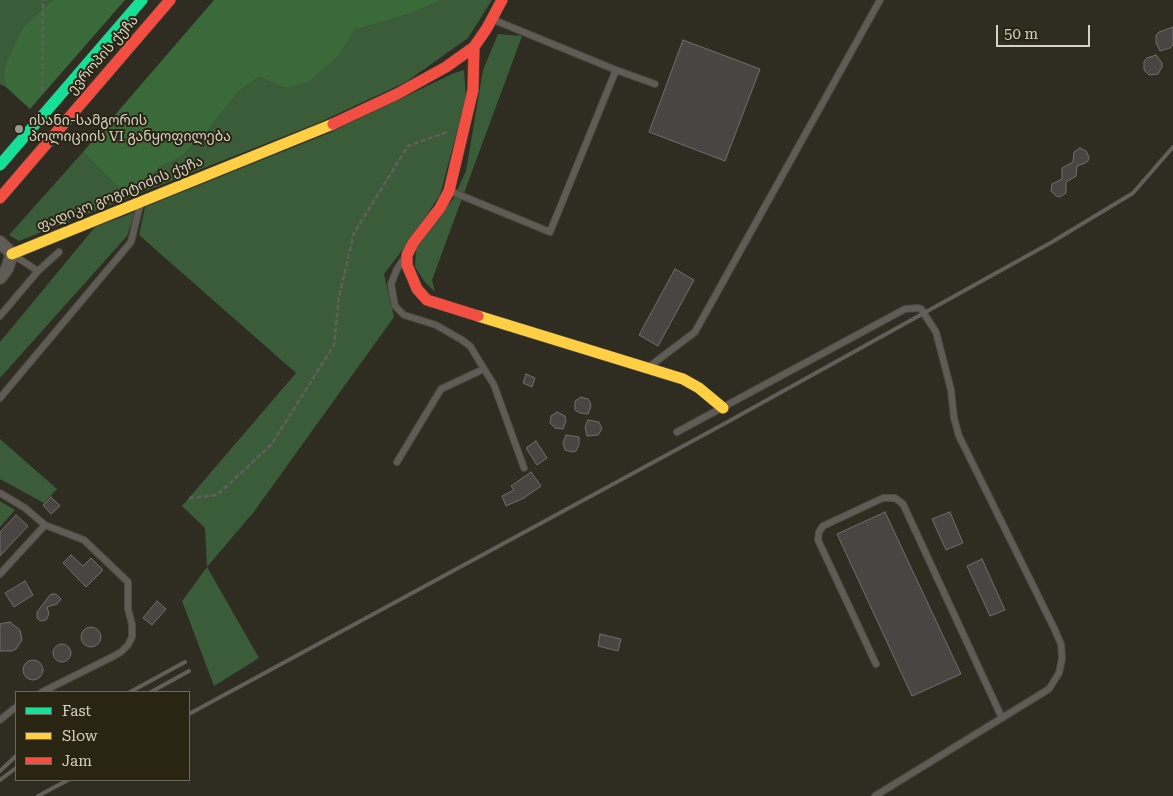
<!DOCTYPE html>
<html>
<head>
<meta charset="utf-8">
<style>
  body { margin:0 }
  #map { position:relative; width:1173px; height:796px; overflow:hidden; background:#2f2c22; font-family:"Roboto Serif",serif }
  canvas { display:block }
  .legend { position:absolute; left:15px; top:691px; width:175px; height:90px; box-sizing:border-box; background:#2a2513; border:1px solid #6e6a5b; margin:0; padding:6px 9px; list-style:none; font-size:15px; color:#d4d1c6 }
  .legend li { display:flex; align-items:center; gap:10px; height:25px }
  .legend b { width:25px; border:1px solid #6e6a5b }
  .scale { position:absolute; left:996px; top:25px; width:94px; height:22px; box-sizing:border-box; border:2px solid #d4d1c6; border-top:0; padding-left:6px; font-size:15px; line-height:18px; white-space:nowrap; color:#d4d1c6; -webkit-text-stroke:4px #2a2513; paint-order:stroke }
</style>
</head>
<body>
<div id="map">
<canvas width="1173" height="796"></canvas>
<ul class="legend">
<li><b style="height:6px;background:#16e098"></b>Fast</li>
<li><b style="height:6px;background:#ffcf43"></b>Slow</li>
<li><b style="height:6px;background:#f24e42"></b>Jam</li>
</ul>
<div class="scale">50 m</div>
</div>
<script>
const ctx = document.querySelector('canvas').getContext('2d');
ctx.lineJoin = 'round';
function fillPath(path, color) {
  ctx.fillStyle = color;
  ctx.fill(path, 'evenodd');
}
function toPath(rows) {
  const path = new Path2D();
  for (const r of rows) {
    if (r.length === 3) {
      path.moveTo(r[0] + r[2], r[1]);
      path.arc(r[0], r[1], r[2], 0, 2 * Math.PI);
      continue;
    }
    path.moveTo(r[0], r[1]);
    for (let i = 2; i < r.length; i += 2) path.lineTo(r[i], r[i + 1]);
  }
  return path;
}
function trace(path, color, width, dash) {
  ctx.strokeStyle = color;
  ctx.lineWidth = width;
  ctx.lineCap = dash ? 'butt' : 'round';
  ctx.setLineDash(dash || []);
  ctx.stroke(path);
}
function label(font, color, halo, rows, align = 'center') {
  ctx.font = font + ' "Roboto Serif","Noto Sans Georgian",serif';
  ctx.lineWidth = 4;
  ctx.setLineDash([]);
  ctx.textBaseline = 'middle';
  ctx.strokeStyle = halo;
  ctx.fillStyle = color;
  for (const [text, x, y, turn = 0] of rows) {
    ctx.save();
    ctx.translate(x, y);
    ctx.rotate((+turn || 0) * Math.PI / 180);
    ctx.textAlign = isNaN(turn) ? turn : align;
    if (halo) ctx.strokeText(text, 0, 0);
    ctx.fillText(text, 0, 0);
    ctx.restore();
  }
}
fillPath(toPath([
  [0,0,52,0,23,27,3,75,6,87,0,84],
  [442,0,492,0,468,38,406,82,318,123,19,241,9,235,83,152,128,197,160,167,181,157,209,129,239,91,259,77,285,88,340,54,355,30,412,13],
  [498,34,522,36,432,280,435,292,424,281,415,267,416,246,453,199,466,171,483,70],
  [464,70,466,97,440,195,408,243,384,274,394,317,253,513,207,567,259,658,214,686,182,601,207,567,205,528,182,506,296,373,139,235,145,207,329,133,454,73],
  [135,212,127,236,0,378,0,342,95,227],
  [0,439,57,489,44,503,0,479],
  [0,501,15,510,0,527]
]), '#3a5c39');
fillPath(toPath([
  [52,0,125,0,30,109,6,87,3,75,7,62,23,27],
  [214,0,442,0,412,13,355,30,340,54,310,81,285,88,259,77,239,91,209,129,181,157,160,167,128,197,83,152]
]), '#3a693a');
const building = toPath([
  [1173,27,1173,45,1170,48,1160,51,1156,43,1156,35,1159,32,1173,27],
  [683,40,760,69,725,161,649,132,683,40],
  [1156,55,1162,63,1162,67,1158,74,1149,75,1144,70,1144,61,1147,58,1156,55],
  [1080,148,1086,151,1089,157,1088,161,1085,163,1077,166,1076,176,1066,182,1066,193,1060,197,1056,196,1051,191,1052,184,1062,179,1062,168,1073,162,1074,152,1080,148],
  [675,269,694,280,658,346,639,335,675,269],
  [526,374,535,378,532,387,523,383,526,374],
  [581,397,588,399,590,402,591,406,588,414,580,413,575,410,575,401,581,397],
  [557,412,565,416,566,421,563,429,555,428,550,423,551,416,557,412],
  [588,420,599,422,602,429,598,435,587,436,585,427,588,420],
  [566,435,579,437,579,445,576,451,572,452,565,450,563,443,566,435],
  [536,441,547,458,537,465,526,448,536,441],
  [531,472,541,486,524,498,506,506,502,496,514,490,511,486,531,472],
  [51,497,60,506,51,514,43,505,51,497],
  [885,512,961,674,912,696,837,534,885,512],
  [950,512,963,543,946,550,932,519,950,512],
  [16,515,28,526,0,556,0,532,16,515],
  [71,555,83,566,91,558,103,570,86,587,63,563,71,555],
  [982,559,1005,610,990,616,967,566,982,559],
  [25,581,33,595,14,607,5,593,25,581],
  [53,594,56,594,61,599,57,604,47,607,49,614,46,620,40,621,37,618,37,612,50,595,53,594],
  [157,601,166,609,152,625,143,618,157,601],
  [10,622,20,630,22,640,16,649,12,651,0,651,0,624,10,622],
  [91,637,10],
  [600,634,621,639,618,651,598,646,600,634],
  [62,653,9],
  [33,670,10]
]);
fillPath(building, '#494543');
trace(building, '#726d6c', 1);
const lane = toPath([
  [616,70,655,84],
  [450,191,550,232,616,70,494,20],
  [403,260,397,269,391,284,395,306,404,315,436,325,462,340,470,346,494,385,524,468],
  [38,271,59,252],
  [0,316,38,271,15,256],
  [650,366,695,332,880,0],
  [0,398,131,242,140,205],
  [677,432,905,309,918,308,921,309,936,332,951,390,954,418,959,436,1054,628,1061,644,1062,659,1059,673,1049,689,875,796],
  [397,462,441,389,484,369],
  [0,493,25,508,45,525,84,540,128,582,128,609,132,624,132,637,128,645,121,652,112,657,42,692],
  [0,574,45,525],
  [876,664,818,540,819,532,823,526,883,498,895,498,903,504,1002,718],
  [0,720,16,707]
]);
const street = toPath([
  [0,242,12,254,7,269,0,278]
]);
const fast = toPath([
  [0,165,142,0]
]);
const slow = toPath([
  [12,254,333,124],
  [478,316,683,379,699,388,723,408]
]);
const jam = toPath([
  [474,47,473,90,449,191,440,208,413,243,407,255,407,265,417,289,427,300,478,316],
  [333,124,397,94,446,67,474,47,487,28,502,0],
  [0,198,170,0]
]);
trace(lane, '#4b4940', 8);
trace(street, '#4b4940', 14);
trace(fast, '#4b4940', 12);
trace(slow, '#4b4940', 12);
trace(jam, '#4b4940', 12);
trace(toPath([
  [42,91,43,0],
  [189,498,217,495,271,445,334,345,339,297,354,233,408,146,447,132]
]), '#615f58', 2.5, [5, 2.5]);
trace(lane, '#5f5c55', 6);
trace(street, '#5f5c55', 12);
trace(fast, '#16e098', 11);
trace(slow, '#ffcf43', 11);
trace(jam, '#f24e42', 11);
trace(toPath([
  [130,692,185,662],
  [151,692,189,671],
  [189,714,722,425,1052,242,1133,193,1173,147],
  [0,771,16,756],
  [0,780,16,768],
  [38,796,68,780]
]), '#615f58', 4);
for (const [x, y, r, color] of [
  [19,129,5,"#9a978d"]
]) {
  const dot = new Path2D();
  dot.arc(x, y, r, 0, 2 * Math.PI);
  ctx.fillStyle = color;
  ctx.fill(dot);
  trace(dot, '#2a2513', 2);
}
label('14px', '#d4d1c6', '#2a2513', [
  ["ევროპის ქუჩა",103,55,-49],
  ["ფადიკო გოგიტიძის ქუჩა",120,194,-22]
]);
label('14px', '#d4d1c6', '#2a2513', [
  ["ისანი-სამგორის",29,121],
  ["პოლიციის VI განყოფილება",29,137]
], 'left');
</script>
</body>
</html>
